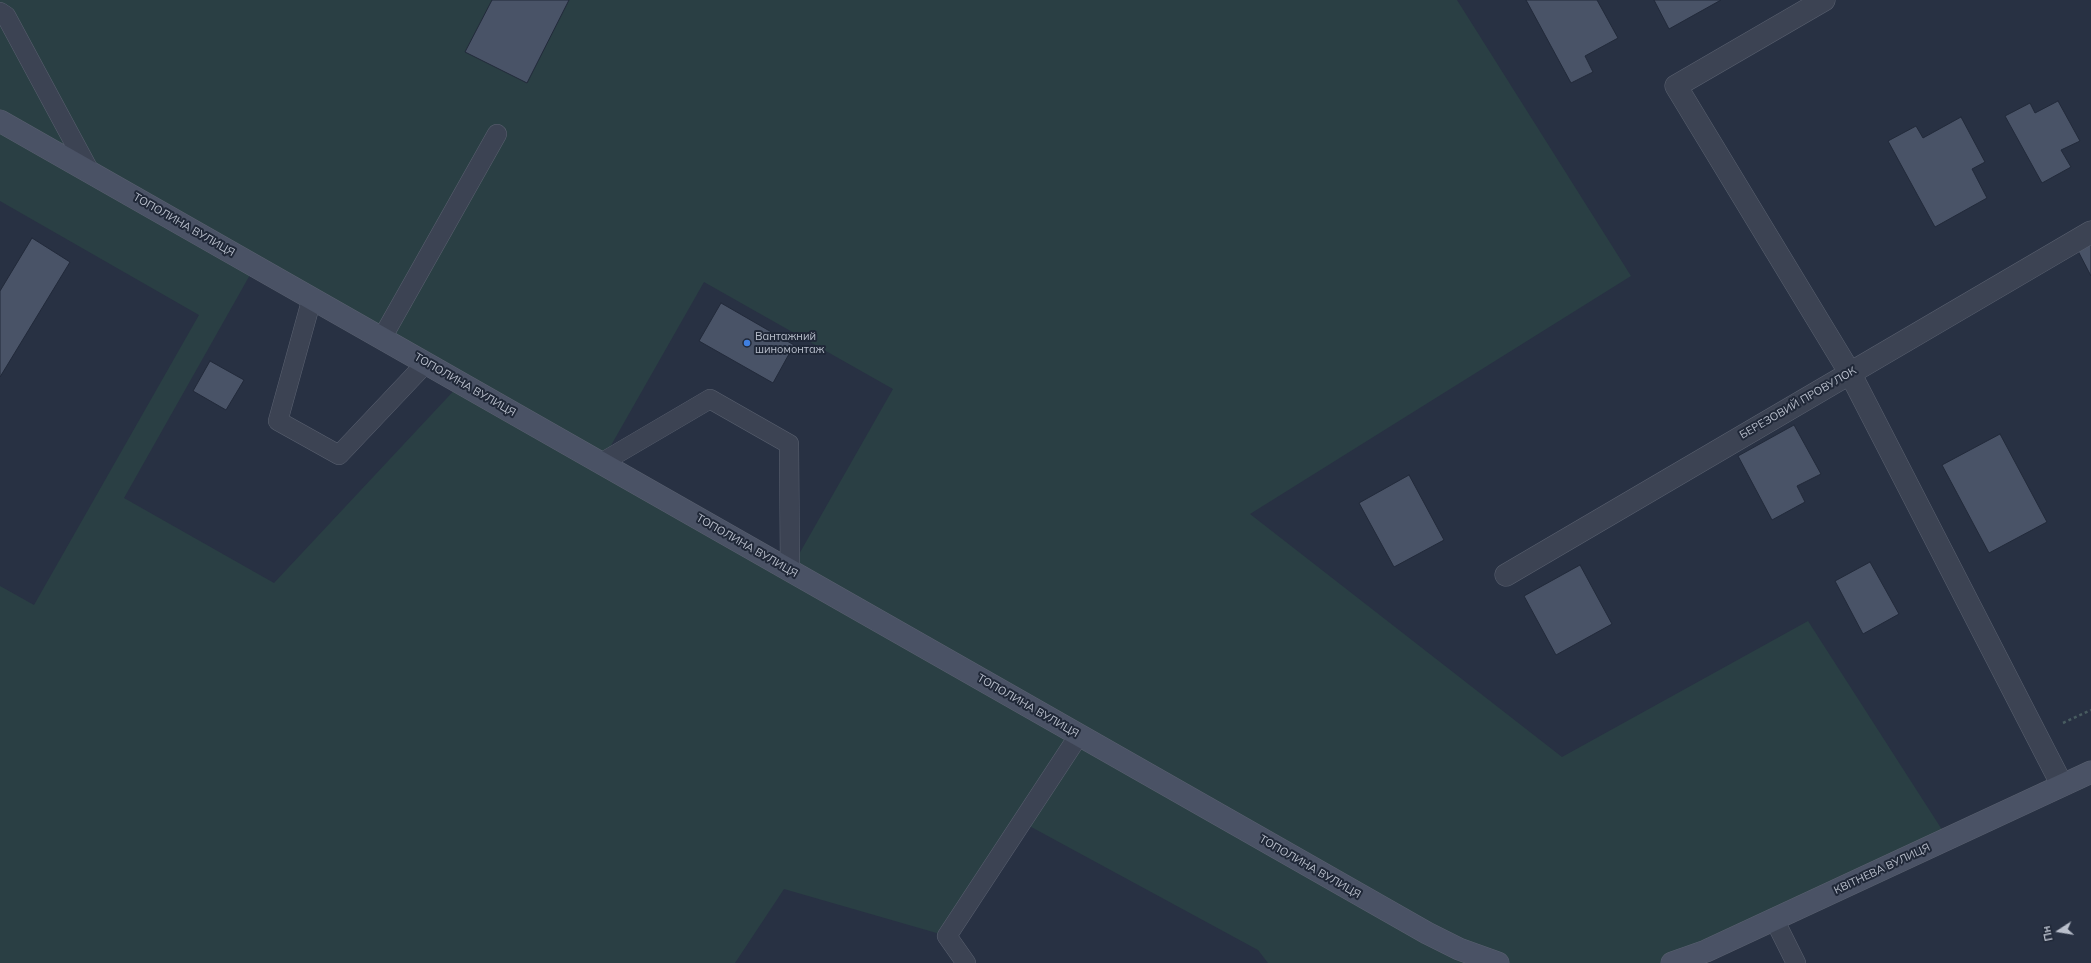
<!DOCTYPE html>
<html>
<head>
<meta charset="utf-8">
<style>
  body { margin:0 }
  #map { position:relative; width:2091px; height:963px; overflow:hidden; background:#283143; font-family:Mulish,sans-serif }
  canvas { display:block }
  .north { position:absolute; left:2039px; top:911px; width:40px; height:40px; -webkit-text-stroke:3px #202838; paint-order:stroke; rotate:258deg; font-size:11px; font-weight:700; line-height:16px; text-align:center; color:#b9bfcc }
  .north::after { content:''; display:block; margin:auto; width:14px; height:18px; background:#b9bfcc; clip-path:polygon(50% 0,100% 100%,50% 72%,0 100%) }
</style>
</head>
<body>
<div id="map">
<canvas width="2091" height="963"></canvas>
<div class="north">Пн</div>
</div>
<script>
const ctx = document.querySelector('canvas').getContext('2d');
ctx.lineJoin = 'round';
function fillPath(path, color) {
  ctx.fillStyle = color;
  ctx.fill(path, 'evenodd');
}
function toPath(rows) {
  const path = new Path2D();
  for (const r of rows) {
    path.moveTo(r[0], r[1]);
    for (let i = 2; i < r.length; i += 2) path.lineTo(r[i], r[i + 1]);
  }
  return path;
}
function trace(path, color, width, dash) {
  ctx.strokeStyle = color;
  ctx.lineWidth = width;
  ctx.lineCap = dash ? 'butt' : 'round';
  ctx.setLineDash(dash || []);
  ctx.stroke(path);
}
function label(font, color, halo, rows, align = 'center') {
  ctx.font = font + ' Mulish,sans-serif';
  ctx.lineWidth = 4;
  ctx.setLineDash([]);
  ctx.textBaseline = 'middle';
  ctx.strokeStyle = halo;
  ctx.fillStyle = color;
  for (const [text, x, y, turn = 0] of rows) {
    ctx.save();
    ctx.translate(x, y);
    ctx.rotate((+turn || 0) * Math.PI / 180);
    ctx.textAlign = isNaN(turn) ? turn : align;
    if (halo) ctx.strokeText(text, 0, 0);
    ctx.fillText(text, 0, 0);
    ctx.restore();
  }
}
fillPath(toPath([
  [0,0,1457,0,1631,276,1250,514,1562,757,1808,621,1948,839,1681,963,1268,963,1258,950,1022,822,947,936,784,889,735,963,0,963,0,586,34,605,199,315,0,201],
  [255,266,461,383,274,583,124,498],
  [704,282,893,389,790,570,601,463]
]), '#2a3f44');
const building = toPath([
  [492,0,569,0,527,83,465,52,492,0],
  [1526,0,1597,0,1618,38,1585,56,1593,72,1571,83,1526,0],
  [1654,0,1721,0,1669,29,1654,0],
  [2058,101,2080,141,2061,150,2071,167,2042,183,2005,116,2030,103,2035,113,2058,101],
  [1961,117,1985,162,1972,169,1987,198,1935,227,1888,141,1916,126,1923,138,1961,117],
  [32,238,70,262,0,377,0,291,32,238],
  [2091,243,2091,276,2078,251,2091,243],
  [721,303,794,345,773,383,699,341,721,303],
  [210,361,244,380,226,410,193,391,210,361],
  [1794,425,1821,474,1797,486,1805,502,1772,520,1738,456,1794,425],
  [2000,434,2047,522,1989,553,1942,465,2000,434],
  [1409,475,1444,540,1394,567,1359,503,1409,475],
  [1870,562,1899,614,1863,634,1835,581,1870,562],
  [1580,565,1612,624,1556,655,1524,596,1580,565]
]);
fillPath(building, '#495367');
trace(building, '#222a3a', 1);
const service = toPath([
  [0,12,6,16,90,172],
  [312,298,278,421,339,455,426,363],
  [382,338,497,134],
  [601,463,710,399,789,444,790,570],
  [1774,919,1796,963],
  [966,963,947,936,1079,735]
]);
const minor = toPath([
  [1824,0,1676,86,1850,373,2062,785],
  [1506,575,2091,232]
]);
const secondary = toPath([
  [0,121,1427,933,1459,949,1498,963],
  [1672,963,1706,951,2091,772]
]);
trace(service, '#5a6170', 20);
trace(minor, '#5a6170', 23);
trace(secondary, '#5a6170', 23);
trace(toPath([
  [2063,723,2091,710]
]), '#485c60', 2.5, [3, 3]);
trace(service, '#3c4353', 19);
trace(minor, '#3c4353', 22);
trace(secondary, '#4a5265', 22);
for (const [x, y, r, color] of [
  [747,343,4,"#3f7fe0"]
]) {
  const dot = new Path2D();
  dot.arc(x, y, r, 0, 2 * Math.PI);
  ctx.fillStyle = color;
  ctx.fill(dot);
  trace(dot, '#202838', 1.5);
}
label('11px', '#b9bfcc', '#202838', [
  ["ТОПОЛИНА ВУЛИЦЯ",184,225,30],
  ["ТОПОЛИНА ВУЛИЦЯ",465,385,30],
  ["БЕРЕЗОВИЙ ПРОВУЛОК",1798,403,-30],
  ["ТОПОЛИНА ВУЛИЦЯ",747,546,30],
  ["ТОПОЛИНА ВУЛИЦЯ",1028,706,30],
  ["ТОПОЛИНА ВУЛИЦЯ",1310,867,30],
  ["КВІТНЕВА ВУЛИЦЯ",1882,869,-25]
]);
label('11px', '#b9bfcc', '#202838', [
  ["Вантажний",755,337],
  ["шиномонтаж",755,350]
], 'left');
</script>
</body>
</html>
